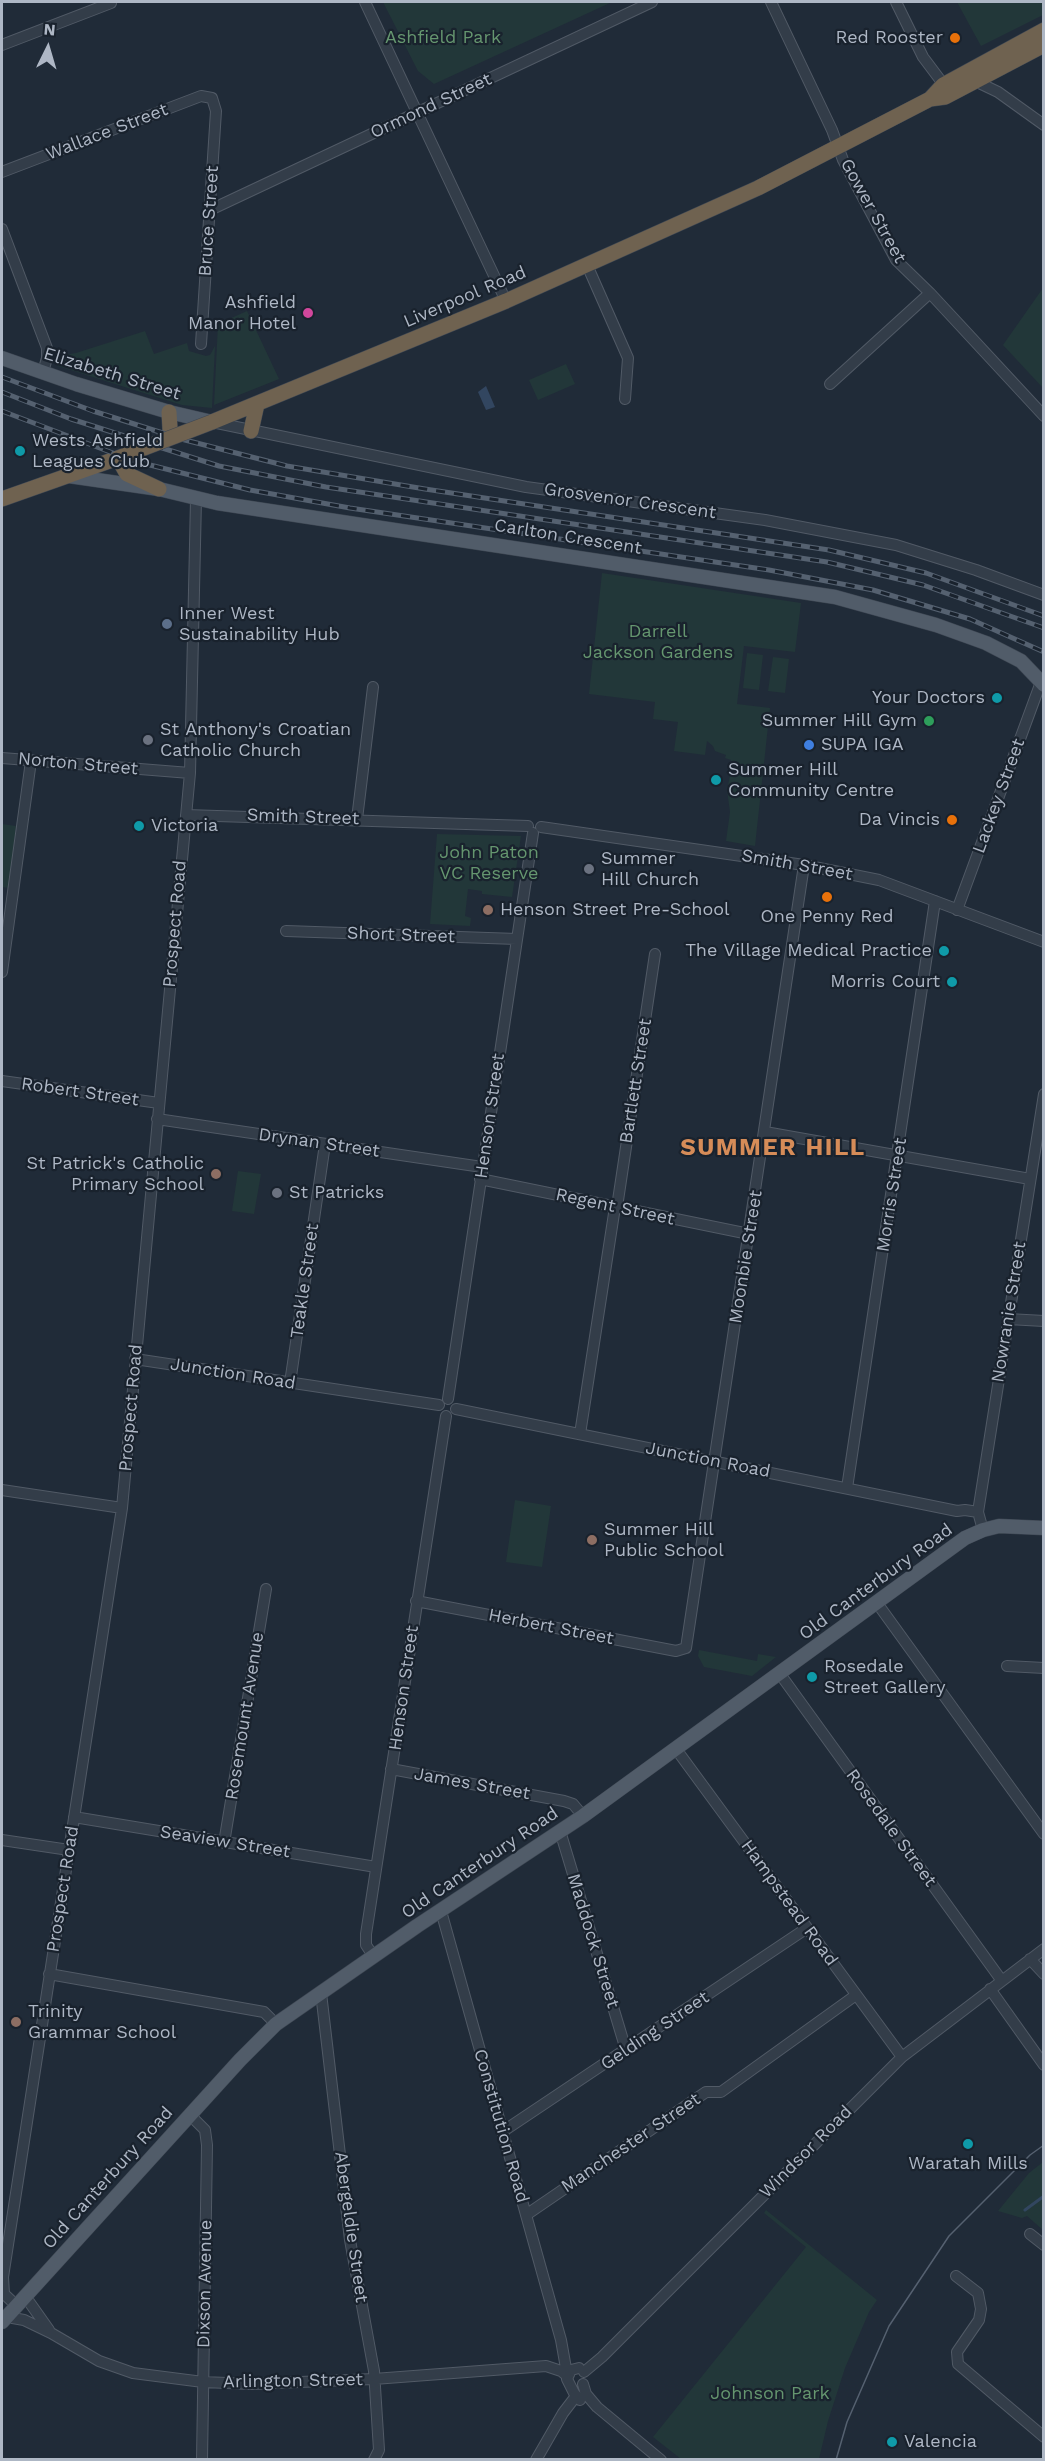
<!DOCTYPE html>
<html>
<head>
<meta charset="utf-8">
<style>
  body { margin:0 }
  #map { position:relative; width:1045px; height:2461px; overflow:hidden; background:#202b38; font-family:"Work Sans",sans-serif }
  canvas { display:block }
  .frame { position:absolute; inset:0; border:3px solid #aeb7c5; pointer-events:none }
  .north { position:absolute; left:18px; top:18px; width:60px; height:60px; -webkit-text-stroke:4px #19222d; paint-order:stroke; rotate:5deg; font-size:16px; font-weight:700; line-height:24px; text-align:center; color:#aeb7c5 }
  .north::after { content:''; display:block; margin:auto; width:21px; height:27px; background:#aeb7c5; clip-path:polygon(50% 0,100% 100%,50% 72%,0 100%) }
</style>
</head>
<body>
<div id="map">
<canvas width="1045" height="2461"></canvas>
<div class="frame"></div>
<div class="north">N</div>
</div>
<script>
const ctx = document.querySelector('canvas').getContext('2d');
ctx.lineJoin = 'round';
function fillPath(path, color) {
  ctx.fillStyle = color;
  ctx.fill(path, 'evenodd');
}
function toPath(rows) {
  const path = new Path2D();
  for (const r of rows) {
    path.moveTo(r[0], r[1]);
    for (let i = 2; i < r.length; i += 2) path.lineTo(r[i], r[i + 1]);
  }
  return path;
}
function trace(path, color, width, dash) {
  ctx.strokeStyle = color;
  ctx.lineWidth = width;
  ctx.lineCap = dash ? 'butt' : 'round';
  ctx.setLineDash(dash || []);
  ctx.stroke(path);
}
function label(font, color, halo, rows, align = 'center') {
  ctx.font = font + ' "Work Sans",sans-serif';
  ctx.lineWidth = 4.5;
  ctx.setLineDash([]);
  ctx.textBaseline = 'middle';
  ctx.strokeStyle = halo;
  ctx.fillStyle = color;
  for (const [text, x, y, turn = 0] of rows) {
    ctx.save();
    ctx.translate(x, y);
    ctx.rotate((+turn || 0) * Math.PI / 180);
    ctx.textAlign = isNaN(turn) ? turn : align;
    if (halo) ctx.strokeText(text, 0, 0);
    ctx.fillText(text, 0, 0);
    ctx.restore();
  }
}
fillPath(toPath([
  [383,2,612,2,434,84,418,71],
  [957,2,1043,2,1043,15,981,46],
  [1043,288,1043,388,1003,345],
  [247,311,279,379,214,405,218,324],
  [145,331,154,354,187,343,189,351,206,356,210,355,215,346,212,408,182,405,58,366,55,362,58,356,76,353],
  [566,364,575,384,538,400,529,380],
  [602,573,801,603,795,652,744,646,737,704,770,708,755,846,726,841,730,812,727,790,732,766,731,760,725,758,726,755,715,751,713,746,707,741,705,755,674,751,678,722,653,719,655,702,589,694],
  [747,653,763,655,759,690,743,688],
  [773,657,789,659,785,693,768,691],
  [2,824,16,826,9,888,2,887],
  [437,834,521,836,512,897,482,894,482,891,468,889,465,916,471,918,470,926,430,924],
  [238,1171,261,1174,254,1214,232,1211],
  [515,1500,551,1506,542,1567,506,1562],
  [699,1650,757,1661,758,1654,776,1657,752,1676,704,1667,698,1656],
  [1043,2162,1043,2230,1027,2216,1022,2218,998,2211,1029,2173],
  [766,2210,877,2300,869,2312,845,2368,828,2421,819,2459,681,2459,653,2437,806,2247,764,2213]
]), '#223739');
fillPath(toPath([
  [486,386,495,407,486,410,478,392]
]), '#324660');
trace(toPath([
  [1025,2210,1044,2196]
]), '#324660', 3);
const minor = toPath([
  [365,2,506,301],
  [771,2,832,130,843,160,896,260,930,293,1044,416],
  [896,2,923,57,947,89],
  [2,45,111,3],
  [972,77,975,81,998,92,1044,125],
  [2,172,201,96,212,98,216,111,201,344],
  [210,210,652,2],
  [2,229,47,348,47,358,43,372],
  [587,265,628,358,625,399],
  [830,384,930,293],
  [212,422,526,487,765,520,896,545,976,570,1044,595],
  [2,758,190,773],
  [186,815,528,826],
  [357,819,373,687],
  [541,827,804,865,879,880,1044,942],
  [957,910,1041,682],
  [286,931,517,939],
  [2,972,31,761],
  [2,1081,159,1103],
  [157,1119,482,1167],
  [765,1132,1030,1179],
  [480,1179,749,1234],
  [617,1207,655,954],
  [1008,1319,1044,1321],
  [135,1359,439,1405],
  [290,1383,325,1144],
  [448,1399,533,833],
  [456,1409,957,1511,965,1510,978,1512],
  [580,1434,615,1207],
  [847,1488,935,901],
  [2,1490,122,1508],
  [983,1530,978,1512,1044,1094],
  [416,1601,676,1651,686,1648,804,865],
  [877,1603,1044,1834],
  [1007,1666,1044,1668],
  [780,1674,1002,1981],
  [676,1749,902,2057],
  [391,1769,564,1801,573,1804,583,1816],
  [74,1817,376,1867],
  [560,1831,626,2050],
  [2,1840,69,1850],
  [224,1843,266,1589],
  [441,1911,561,2340,567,2374],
  [374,1957,366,1945,366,1934,446,1416],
  [1030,1959,1044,1974],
  [49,1974,264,2012,276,2024],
  [990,1989,1044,2065],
  [321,1993,350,2240,374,2371,379,2450,374,2460],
  [190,2115,205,2130,207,2145,202,2460],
  [502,2132,807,1928],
  [526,2215,706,2092,721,2092,856,1995],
  [1030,2234,1044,2245],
  [956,2276,978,2293,981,2309,979,2320,957,2352,958,2364,1044,2437],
  [25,2296,49,2330],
  [17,2306,4,2294,3,2277,122,1508,190,773,196,499],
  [7,2317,24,2320,51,2333,99,2361,133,2373,203,2382,251,2384,374,2379,546,2366,561,2371,567,2376],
  [579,2368,571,2370,567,2379,574,2393,580,2400],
  [584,2372,602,2357,902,2057,1044,1949],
  [583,2384,586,2394,597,2407,661,2460],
  [536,2460,563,2413,576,2396]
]);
const major = toPath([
  [2,358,76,384,169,412,212,422],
  [69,476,159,489,217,503,835,597,936,625,986,643,1021,661,1044,685],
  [2,2322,240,2060,276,2024,417,1926,583,1816,965,1538,983,1530,999,1526,1044,1528]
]);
const highway = toPath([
  [930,99,943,85,1044,30],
  [169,412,170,429],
  [212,422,506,301,758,188,930,99,945,97,1044,45],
  [251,431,257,404],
  [2,499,118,458,127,474,159,489]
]);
trace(minor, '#515a66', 12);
trace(major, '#3d4652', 15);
trace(highway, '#3e4753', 16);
trace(minor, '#333d49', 10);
trace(major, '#515c69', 14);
trace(highway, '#6f6250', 15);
trace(toPath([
  [836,2460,847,2422,889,2326,949,2236,1030,2155,1044,2145]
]), '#556170', 1.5);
const rail = toPath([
  [2,377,93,411,185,440,287,466,425,489,829,550,926,573,1044,616],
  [2,392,71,419,219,466,326,487,827,562,923,585,1044,628],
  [2,411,134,461,250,490,350,508,769,570,873,590,970,619,1044,652]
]);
trace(rail, '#556170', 5);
trace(rail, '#19222d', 3, [9]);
const highwayBridge = toPath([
  [118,458,212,422]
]);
trace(highwayBridge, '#3e4753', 16, []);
trace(highwayBridge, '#6f6250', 15);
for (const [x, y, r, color] of [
  [955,38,6,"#e8710a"],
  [308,313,6,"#d1479c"],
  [20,451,6,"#0f9aa8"],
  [167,624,6,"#5c6f8a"],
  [997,698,6,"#0f9aa8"],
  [929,721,6,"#2e9e5b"],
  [148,740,6,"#6b7280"],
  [809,745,6,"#3f7fe0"],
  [716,780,6,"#0f9aa8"],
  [952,820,6,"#e8710a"],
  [139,826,6,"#0f9aa8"],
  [589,869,6,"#6b7280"],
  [827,897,6,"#e8710a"],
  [488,910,6,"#8d6e63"],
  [944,951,6,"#0f9aa8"],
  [952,982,6,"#0f9aa8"],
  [216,1174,6,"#8d6e63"],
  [277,1193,6,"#6b7280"],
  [592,1540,6,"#8d6e63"],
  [812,1677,6,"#0f9aa8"],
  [16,2022,6,"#8d6e63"],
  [968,2144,6,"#0f9aa8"],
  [892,2442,6,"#0f9aa8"]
]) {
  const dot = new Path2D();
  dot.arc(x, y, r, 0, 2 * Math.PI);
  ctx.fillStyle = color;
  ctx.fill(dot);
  trace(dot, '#19222d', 2);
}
label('18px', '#65966f', '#19222d', [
  ["Ashfield Park",443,38],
  ["Darrell",658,632],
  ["Jackson Gardens",658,653],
  ["John Paton",489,853],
  ["VC Reserve",489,874],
  ["Johnson Park",770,2394]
]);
label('18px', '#aeb7c5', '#19222d', [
  ["Red Rooster",943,38,"right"],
  ["Ashfield",296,303,"right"],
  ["Manor Hotel",296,324,"right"],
  ["Wests Ashfield",32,441],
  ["Leagues Club",32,462],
  ["Inner West",179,614],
  ["Sustainability Hub",179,635],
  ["Your Doctors",985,698,"right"],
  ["Summer Hill Gym",917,721,"right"],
  ["St Anthony's Croatian",160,730],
  ["Catholic Church",160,751],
  ["SUPA IGA",821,745],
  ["Summer Hill",728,770],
  ["Community Centre",728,791],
  ["Da Vincis",940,820,"right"],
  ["Victoria",151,826],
  ["Summer",601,859],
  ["Hill Church",601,880],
  ["Henson Street Pre-School",500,910],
  ["One Penny Red",827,917,"center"],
  ["The Village Medical Practice",932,951,"right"],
  ["Morris Court",940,982,"right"],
  ["St Patrick's Catholic",204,1164,"right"],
  ["Primary School",204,1185,"right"],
  ["St Patricks",289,1193],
  ["Summer Hill",604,1530],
  ["Public School",604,1551],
  ["Rosedale",824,1667],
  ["Street Gallery",824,1688],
  ["Trinity",28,2012],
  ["Grammar School",28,2033],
  ["Waratah Mills",968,2164,"center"],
  ["Valencia",904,2442]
], 'left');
label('18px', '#aeb7c5', '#19222d', [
  ["Ormond Street",431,106,-25],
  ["Wallace Street",107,132,-21],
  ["Gower Street",873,211,61],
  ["Bruce Street",209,221,-86],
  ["Liverpool Road",465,297,-23],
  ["Elizabeth Street",112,374,17],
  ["Grosvenor Crescent",630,501,8],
  ["Carlton Crescent",568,537,9],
  ["Norton Street",78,764,5],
  ["Lackey Street",999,796,-70],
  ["Smith Street",303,817,2],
  ["Smith Street",797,865,10],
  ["Prospect Road",175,924,-85],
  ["Short Street",401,935,2],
  ["Bartlett Street",636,1081,-81],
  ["Robert Street",80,1092,8],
  ["Henson Street",490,1116,-82],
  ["Drynan Street",319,1143,8],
  ["Morris Street",892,1195,-81],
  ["Regent Street",615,1207,12],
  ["Moonbie Street",746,1257,-81],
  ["Teakle Street",305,1281,-82],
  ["Nowranie Street",1009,1312,-81],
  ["Junction Road",233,1374,9],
  ["Prospect Road",131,1408,-85],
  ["Junction Road",708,1460,11],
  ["Old Canterbury Road",876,1582,-36],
  ["Herbert Street",551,1627,11],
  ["Henson Street",404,1688,-82],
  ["Rosemount Avenue",245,1716,-81],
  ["James Street",472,1784,10],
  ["Rosedale Street",891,1828,54],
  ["Seaview Street",225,1842,9],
  ["Old Canterbury Road",480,1863,-34],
  ["Prospect Road",63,1889,-81],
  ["Hampstead Road",789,1903,54],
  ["Maddock Street",593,1941,73],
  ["Gelding Street",655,2031,-34],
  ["Constitution Road",501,2126,74],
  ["Manchester Street",631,2143,-34],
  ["Windsor Road",806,2152,-45],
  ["Old Canterbury Road",108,2178,-48],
  ["Abergeldie Street",351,2227,82],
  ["Dixson Avenue",205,2284,-89],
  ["Arlington Street",293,2381,-1]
]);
ctx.letterSpacing = '1.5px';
label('bold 24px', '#d68c58', '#19222d', [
  ["SUMMER HILL",773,1148]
]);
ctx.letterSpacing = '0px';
</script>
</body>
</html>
